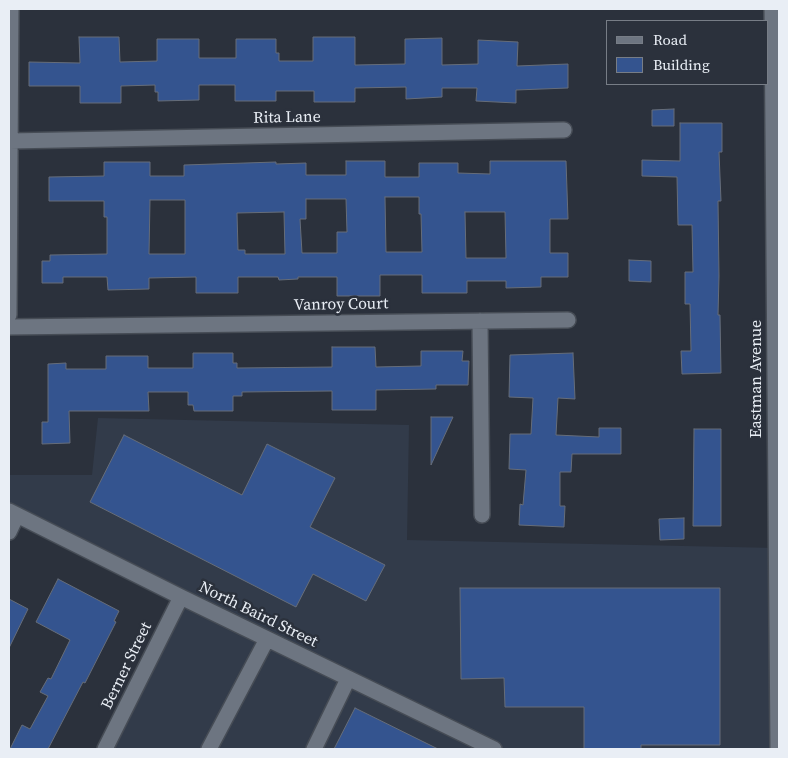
<!DOCTYPE html>
<html>
<head>
<meta charset="utf-8">
<style>
  body { margin:0 }
  #map { position:relative; width:788px; height:758px; overflow:hidden; background:#2b313c; font-family:"Source Serif 4",serif }
  canvas { display:block }
  .frame { position:absolute; inset:0; border:10px solid #e9eef5; pointer-events:none }
  .legend { position:absolute; left:606px; top:20px; width:162px; height:65px; box-sizing:border-box; background:#2b313c; border:1px solid #777d86; margin:0; padding:6px 9px; list-style:none; font-size:15px; color:#e9eef5 }
  .legend li { display:flex; align-items:center; gap:10px; height:25px }
  .legend b { width:25px; border:1px solid #777d86 }
</style>
</head>
<body>
<div id="map">
<canvas width="788" height="758"></canvas>
<div class="frame"></div>
<ul class="legend">
<li><b style="height:6px;background:#6d7581"></b>Road</li>
<li><b style="height:14px;background:#34548f"></b>Building</li>
</ul>
</div>
<script>
const ctx = document.querySelector('canvas').getContext('2d');
ctx.lineJoin = 'round';
function fillPath(path, color) {
  ctx.fillStyle = color;
  ctx.fill(path, 'evenodd');
}
function toPath(rows) {
  const path = new Path2D();
  for (const r of rows) {
    path.moveTo(r[0], r[1]);
    for (let i = 2; i < r.length; i += 2) path.lineTo(r[i], r[i + 1]);
  }
  return path;
}
function trace(path, color, width, dash) {
  ctx.strokeStyle = color;
  ctx.lineWidth = width;
  ctx.lineCap = dash ? 'butt' : 'round';
  ctx.setLineDash(dash || []);
  ctx.stroke(path);
}
function label(font, color, halo, rows, align = 'center') {
  ctx.font = font + ' "Source Serif 4",serif';
  ctx.lineWidth = 5;
  ctx.setLineDash([]);
  ctx.textBaseline = 'middle';
  ctx.strokeStyle = halo;
  ctx.fillStyle = color;
  for (const [text, x, y, turn = 0] of rows) {
    ctx.save();
    ctx.translate(x, y);
    ctx.rotate((+turn || 0) * Math.PI / 180);
    ctx.textAlign = isNaN(turn) ? turn : align;
    if (halo) ctx.strokeText(text, 0, 0);
    ctx.fillText(text, 0, 0);
    ctx.restore();
  }
}
fillPath(toPath([
  [98,418,409,425,407,540,776,548,779,749,105,749,181,597,9,511,9,475,92,475]
]), '#323b4a');
const building = toPath([
  [79,37,119,37,120,62,157,61,157,39,199,39,199,58,236,58,236,39,276,39,276,53,279,53,279,61,313,61,313,37,355,37,355,65,405,64,405,39,442,38,442,65,478,64,478,40,518,42,517,66,568,64,568,88,516,90,516,103,476,101,477,88,442,88,442,97,406,99,406,87,355,88,355,102,314,102,314,91,276,91,276,101,235,101,235,85,199,85,199,100,158,101,158,92,155,92,155,85,121,86,121,103,80,103,80,86,29,86,29,62,80,63,79,37],
  [674,109,674,126,652,126,652,110,674,109],
  [680,123,722,123,722,152,719,152,721,201,718,201,719,276,718,315,720,315,721,373,682,374,681,351,691,351,690,304,685,304,685,272,693,272,692,225,678,225,677,177,642,176,642,160,680,161,680,123],
  [346,161,385,161,385,177,419,177,419,163,458,163,458,173,490,174,490,161,566,161,568,219,550,219,550,253,568,253,568,277,541,277,541,287,506,288,506,281,467,281,467,293,422,293,422,275,380,275,380,296,337,296,337,277,298,277,298,279,279,280,278,277,238,277,238,293,196,293,196,277,149,278,149,289,108,290,107,277,63,277,63,283,42,283,42,261,50,261,50,255,107,254,107,217,104,217,104,201,49,201,49,177,104,176,104,162,150,162,150,176,184,176,184,165,276,162,276,164,306,163,306,175,346,175,346,161],
  [385,197,419,197,419,214,421,214,422,252,386,252,385,197],
  [306,199,346,199,347,232,337,232,337,253,302,253,300,219,306,219,306,199],
  [150,200,185,200,185,254,149,254,150,200],
  [284,212,285,254,245,254,245,250,238,250,237,213,284,212],
  [465,212,505,212,506,258,466,258,465,212],
  [629,260,651,261,651,282,629,281,629,260],
  [332,347,375,347,376,367,421,366,421,351,463,351,462,361,469,361,468,385,436,385,436,389,376,390,376,410,332,410,332,391,242,392,242,396,233,396,233,411,194,411,193,405,188,405,188,392,148,392,149,411,69,411,70,443,42,444,42,422,48,422,48,364,66,363,66,369,106,369,106,356,148,356,148,368,193,368,193,353,233,353,233,363,237,363,237,368,332,367,332,347],
  [573,353,575,399,558,398,556,435,599,437,599,428,621,428,621,454,572,454,571,472,560,472,560,506,565,506,564,527,519,525,520,504,523,505,526,470,509,469,510,434,531,434,533,398,509,397,510,355,573,353],
  [431,417,453,417,431,465,431,417],
  [694,429,721,429,721,526,693,526,694,429],
  [124,435,242,495,267,444,335,478,310,527,385,565,366,601,313,574,296,607,90,502,124,435],
  [684,518,684,539,660,540,659,519,684,518],
  [58,579,119,611,114,621,116,622,85,683,83,682,48,749,10,749,22,725,30,729,48,696,40,692,48,678,51,679,70,640,36,622,58,579],
  [460,588,720,588,720,745,641,745,641,749,584,749,584,707,505,707,504,678,461,679,460,588],
  [9,599,28,609,9,648,9,599],
  [355,708,438,749,334,749,355,708]
]);
fillPath(building, '#34548f');
trace(building, '#666d79', 1);
const minor = toPath([
  [772,9,778,749],
  [10,141,564,130],
  [9,315,11,9],
  [480,321,482,515],
  [9,327,568,320],
  [9,511,181,597,494,749],
  [9,532,17,515],
  [105,749,181,597],
  [209,749,267,639],
  [314,749,348,679]
]);
trace(minor, '#464c55', 18);
trace(minor, '#6d7581', 15);
label('16px', '#e9eef5', '#2b313c', [
  ["Rita Lane",287,118,-1],
  ["Vanroy Court",341,305,-1],
  ["Eastman Avenue",757,379,-90],
  ["North Baird Street",258,615,26],
  ["Berner Street",127,666,-64]
]);
</script>
</body>
</html>
